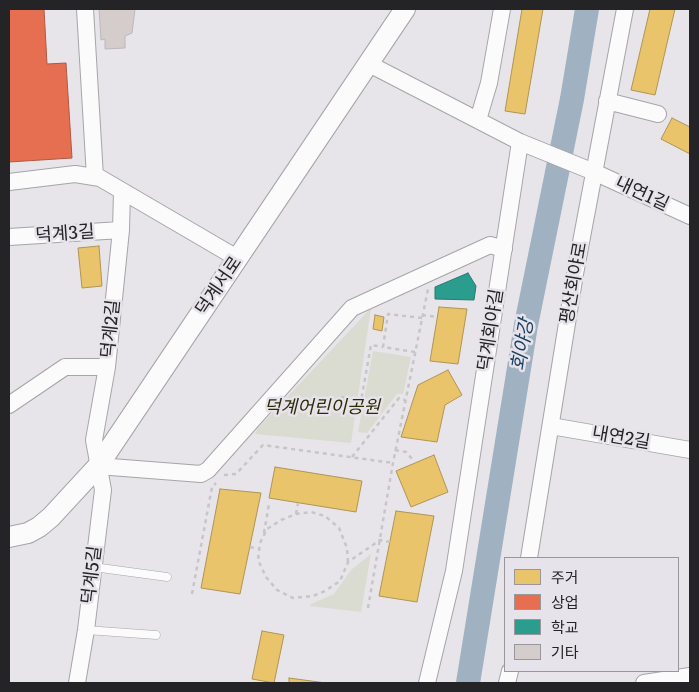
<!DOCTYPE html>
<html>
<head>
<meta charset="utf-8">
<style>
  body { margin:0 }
  #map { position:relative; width:699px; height:692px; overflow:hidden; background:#e7e5e9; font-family:Literata,"Noto Sans KR",serif }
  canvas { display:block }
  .frame { position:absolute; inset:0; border:10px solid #242325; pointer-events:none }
  .legend { position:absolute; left:504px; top:557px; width:175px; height:115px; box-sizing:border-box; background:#e7e3eb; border:1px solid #99969c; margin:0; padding:6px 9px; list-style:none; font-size:15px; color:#242325 }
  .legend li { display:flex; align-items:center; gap:10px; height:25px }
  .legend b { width:25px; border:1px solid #99969c }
</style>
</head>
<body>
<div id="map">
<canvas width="699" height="692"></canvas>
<div class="frame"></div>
<ul class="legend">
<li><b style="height:14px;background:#e9c46a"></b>주거</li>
<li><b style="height:14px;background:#e76f51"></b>상업</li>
<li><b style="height:14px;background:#2a9d8f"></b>학교</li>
<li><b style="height:14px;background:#d5cdcc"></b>기타</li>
</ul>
</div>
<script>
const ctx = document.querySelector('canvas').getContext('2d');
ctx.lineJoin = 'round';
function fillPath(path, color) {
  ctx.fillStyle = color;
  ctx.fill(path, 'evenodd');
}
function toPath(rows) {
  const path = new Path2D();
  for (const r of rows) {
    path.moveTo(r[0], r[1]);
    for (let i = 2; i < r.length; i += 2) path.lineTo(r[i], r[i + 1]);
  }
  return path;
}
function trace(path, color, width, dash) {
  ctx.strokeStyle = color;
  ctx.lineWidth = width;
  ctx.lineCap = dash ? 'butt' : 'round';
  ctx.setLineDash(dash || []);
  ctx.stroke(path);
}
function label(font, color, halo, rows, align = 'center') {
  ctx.font = font + ' Literata,"Noto Sans KR",serif';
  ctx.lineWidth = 5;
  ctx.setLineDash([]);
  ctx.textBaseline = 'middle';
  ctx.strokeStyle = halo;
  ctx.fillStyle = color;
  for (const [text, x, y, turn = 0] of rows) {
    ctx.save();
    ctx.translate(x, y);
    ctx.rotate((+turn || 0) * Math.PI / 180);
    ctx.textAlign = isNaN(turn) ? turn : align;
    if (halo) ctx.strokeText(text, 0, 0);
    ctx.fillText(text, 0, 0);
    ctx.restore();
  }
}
fillPath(toPath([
  [371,308,351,443,255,434,257,429],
  [373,351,411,357,403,394,397,394,367,433,358,432],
  [371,554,361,612,310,606,311,604,334,594,351,570]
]), '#dadbd1');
const homes = toPath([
  [522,9,543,9,525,114,505,111,522,9],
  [650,9,675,9,655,95,631,90,650,9],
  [672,118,690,127,690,154,661,139,672,118],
  [99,246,102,286,82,288,78,248,99,246],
  [439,307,467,309,458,364,430,361,439,307],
  [375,315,384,317,382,331,373,329,375,315],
  [448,370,462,395,445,405,437,442,401,437,418,385,448,370],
  [434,455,448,492,411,507,396,471,434,455],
  [275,467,362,481,356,512,269,498,275,467],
  [220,489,261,493,240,594,201,588,220,489],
  [396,511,434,516,417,602,379,596,396,511],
  [262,631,284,635,274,683,252,679,262,631],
  [289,678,326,683,289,683,289,678]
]);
fillPath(homes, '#e9c46a');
trace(homes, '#ae9455', 1);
const shops = toPath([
  [9,9,44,9,47,64,66,63,72,158,9,162,9,9]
]);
fillPath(shops, '#e76f51');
trace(shops, '#ac5844', 1);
const schools = toPath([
  [468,273,476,286,474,300,435,299,435,287,468,273]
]);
fillPath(schools, '#2a9d8f');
trace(schools, '#28786f', 1);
trace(toPath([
  [468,683,526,325,572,99,587,9]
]), '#a0b1c2', 24);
const building = toPath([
  [99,9,135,9,132,33,125,36,125,48,105,49,105,39,101,40,99,9]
]);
fillPath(building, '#d5cdcc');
trace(building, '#bab8ba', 1);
const service = toPath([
  [93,567,167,577],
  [86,630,156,635]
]);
const minor = toPath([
  [85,9,95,177],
  [369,64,520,142,594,172,690,216],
  [607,101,658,114],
  [478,120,489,83,502,9],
  [9,182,75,174,100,178,237,258],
  [9,237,121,230],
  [9,405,65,367,107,367],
  [551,426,690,450],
  [98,466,201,474,208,470,352,308,490,245,504,249],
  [529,558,575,274,625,9],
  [77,683,86,630,103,490,94,440,107,367,121,230,122,191],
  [427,683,454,571,520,142],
  [507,683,510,671],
  [644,683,690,676]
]);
const tertiary = toPath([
  [9,537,28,533,39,527,51,517,98,466,405,9]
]);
trace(service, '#a6a4a7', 9);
trace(minor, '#a6a4a7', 18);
trace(tertiary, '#a6a4a7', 22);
trace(toPath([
  [422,315,437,317],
  [415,352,383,347,388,314,422,318],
  [341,397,361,401,371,345,383,347],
  [395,450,406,452,413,460],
  [352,457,399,398,405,400],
  [224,475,236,474,263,445,393,463],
  [296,514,298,503],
  [264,533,269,504],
  [250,547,259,549],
  [348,562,347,548,339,528,325,516,311,512,296,514,281,520,267,529,260,543,258,560,266,577,277,590,293,598,313,596,325,591,340,581,348,562,380,540,390,542],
  [192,594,212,487,216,483],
  [368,608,393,463,428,289]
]), '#c6c6c7', 2.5, [4, 4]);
trace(service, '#fbfbfc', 8);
trace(minor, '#fbfbfc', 16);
trace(tertiary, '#fbfbfc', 20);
label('18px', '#242325', '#e7e3eb', [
  ["내연1길",642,194,25],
  ["덕계3길",65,234,-4],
  ["평산회야로",574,283,-80],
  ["덕계서로",219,286,-56],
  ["덕계2길",111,329,-84],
  ["덕계회야길",491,330,-81],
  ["내연2길",621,438,10],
  ["덕계5길",92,575,-83]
]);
label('italic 18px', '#2a2c03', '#e7e3eb', [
  ["덕계어린이공원",322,408]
]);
label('italic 19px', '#174062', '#e7e3eb', [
  ["회야강",523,345,-80]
]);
</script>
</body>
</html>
